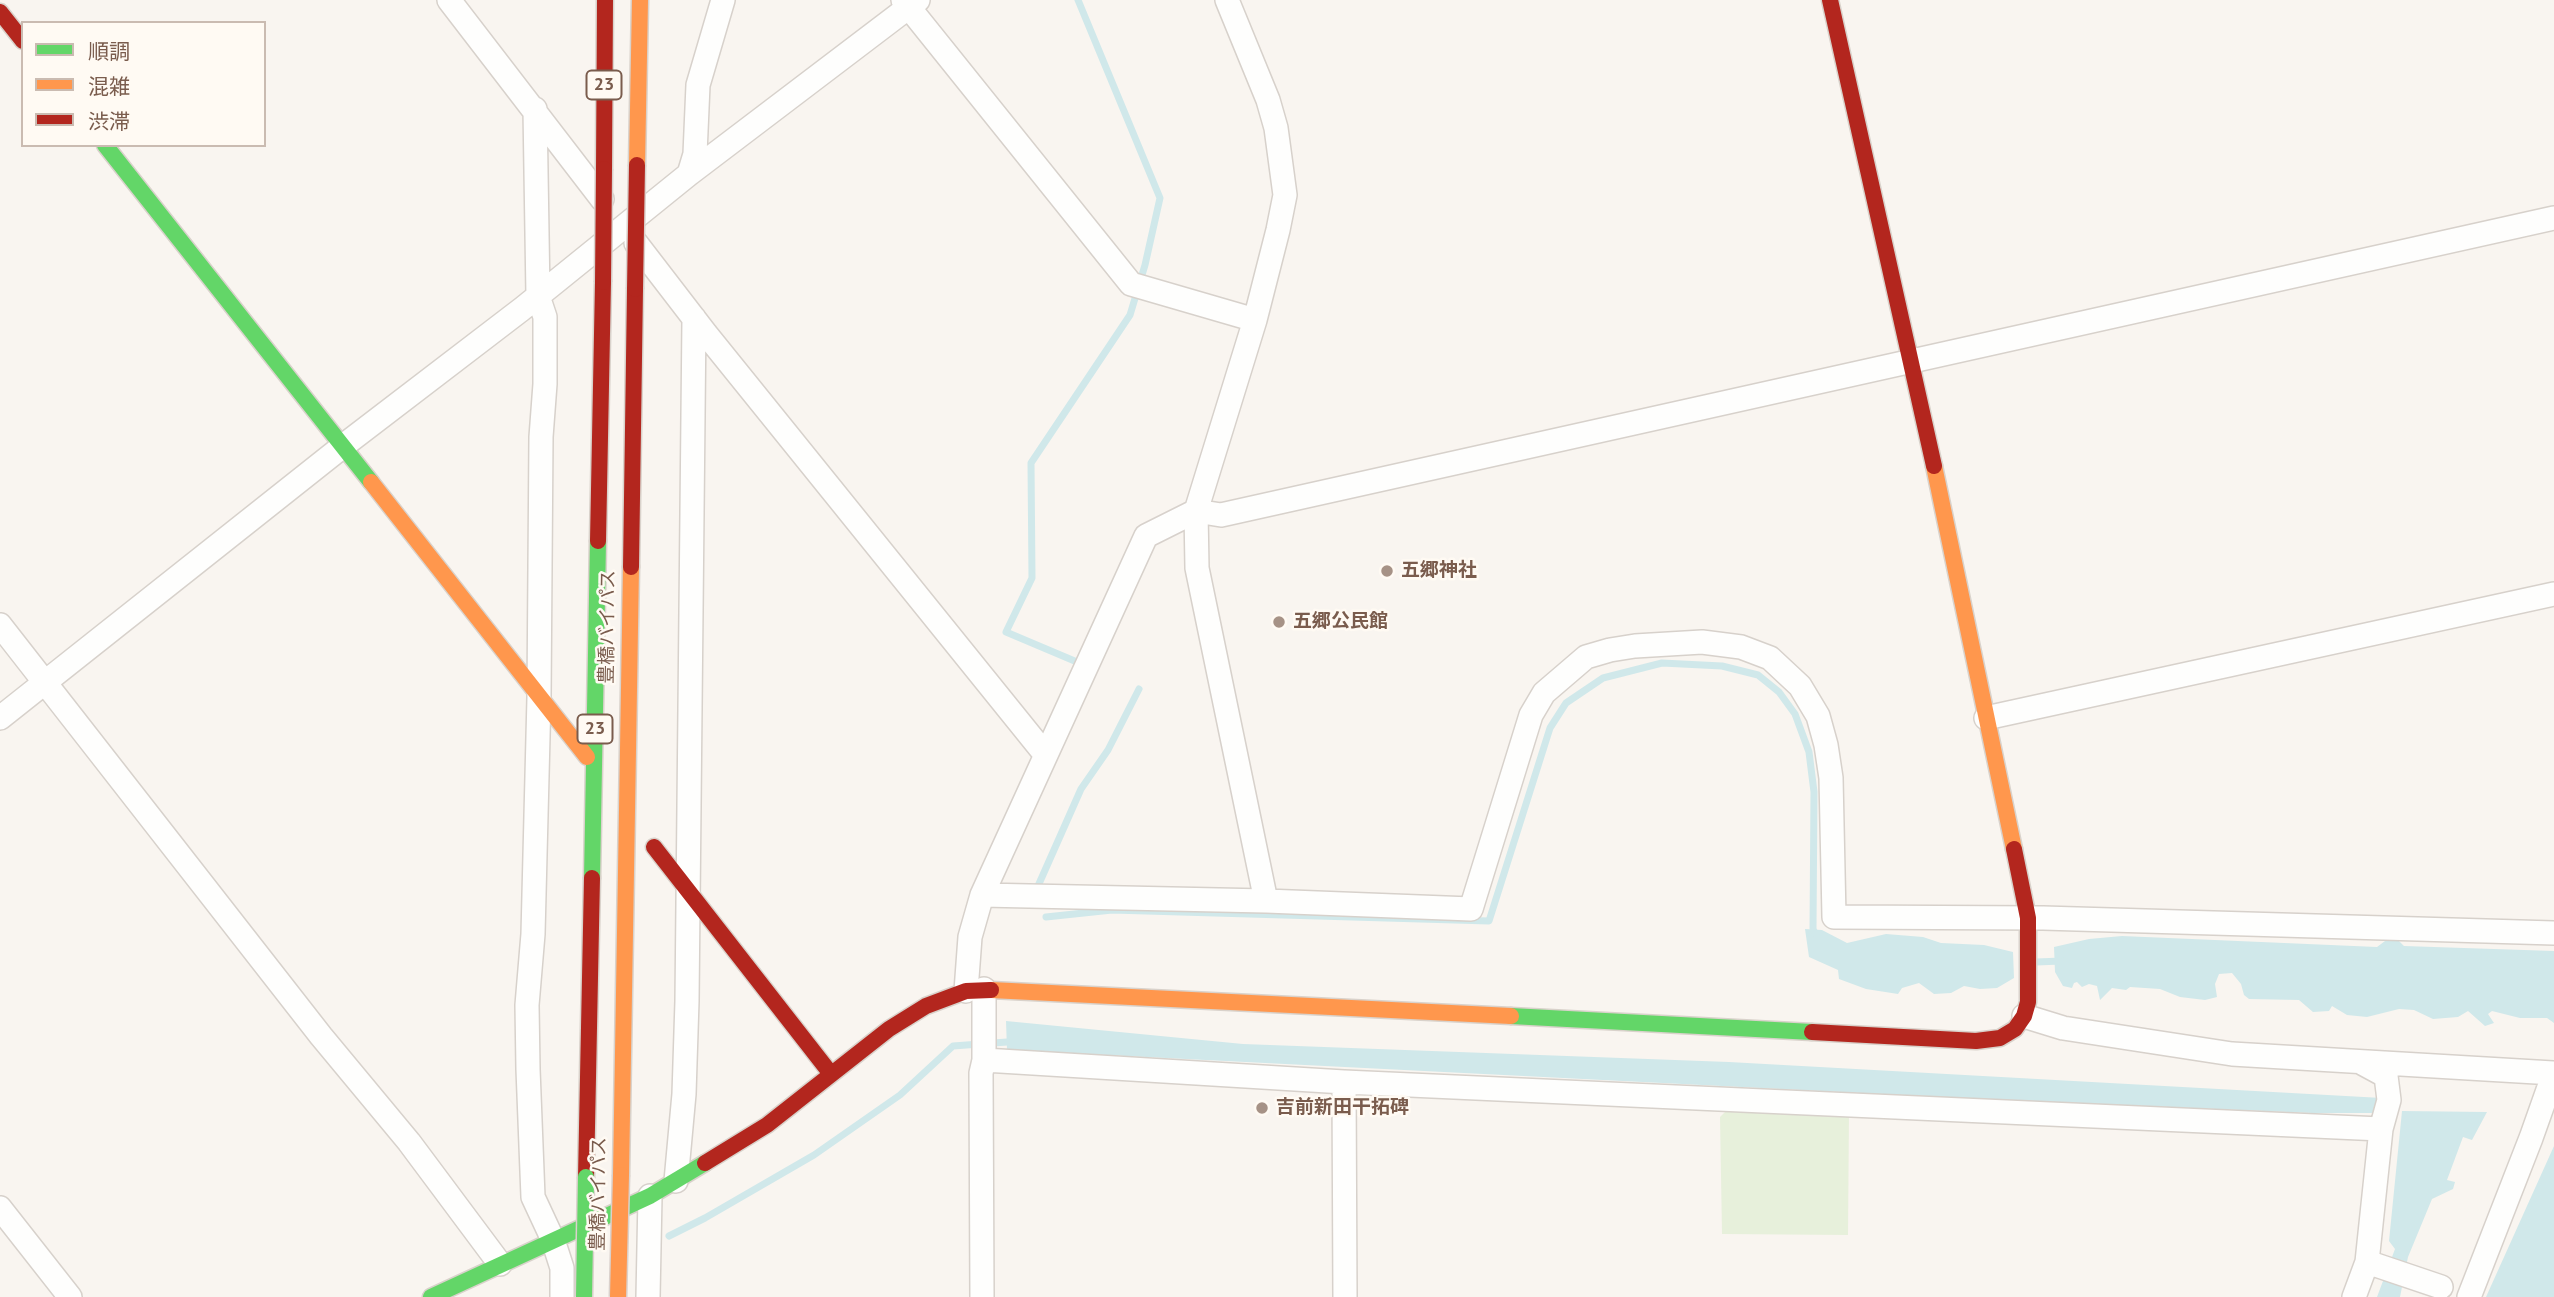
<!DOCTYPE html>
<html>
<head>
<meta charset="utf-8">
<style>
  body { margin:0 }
  #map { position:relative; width:2554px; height:1297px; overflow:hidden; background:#f9f5f0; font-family:"PT Sans","Noto Sans JP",sans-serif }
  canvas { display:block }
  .legend { position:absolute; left:21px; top:21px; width:245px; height:126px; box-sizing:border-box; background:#fffaf3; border:2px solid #cabbb1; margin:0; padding:9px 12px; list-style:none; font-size:21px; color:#7a5c4d }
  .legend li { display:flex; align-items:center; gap:14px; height:35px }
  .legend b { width:35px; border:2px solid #cabbb1 }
</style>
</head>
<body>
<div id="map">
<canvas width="2554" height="1297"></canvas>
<ul class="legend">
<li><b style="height:9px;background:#63d668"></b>順調</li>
<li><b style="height:9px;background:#ff974d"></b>混雑</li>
<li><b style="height:9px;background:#b3261e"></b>渋滞</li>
</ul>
</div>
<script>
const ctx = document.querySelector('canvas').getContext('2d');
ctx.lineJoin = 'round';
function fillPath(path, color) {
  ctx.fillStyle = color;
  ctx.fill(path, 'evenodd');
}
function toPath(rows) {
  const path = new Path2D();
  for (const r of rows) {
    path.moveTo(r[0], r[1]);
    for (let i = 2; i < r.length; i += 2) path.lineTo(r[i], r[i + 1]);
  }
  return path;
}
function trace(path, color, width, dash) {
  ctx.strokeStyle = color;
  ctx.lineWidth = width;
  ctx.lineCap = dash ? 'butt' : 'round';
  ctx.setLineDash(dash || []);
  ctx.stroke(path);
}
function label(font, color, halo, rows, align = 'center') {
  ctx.font = font + ' "PT Sans","Noto Sans JP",sans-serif';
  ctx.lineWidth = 5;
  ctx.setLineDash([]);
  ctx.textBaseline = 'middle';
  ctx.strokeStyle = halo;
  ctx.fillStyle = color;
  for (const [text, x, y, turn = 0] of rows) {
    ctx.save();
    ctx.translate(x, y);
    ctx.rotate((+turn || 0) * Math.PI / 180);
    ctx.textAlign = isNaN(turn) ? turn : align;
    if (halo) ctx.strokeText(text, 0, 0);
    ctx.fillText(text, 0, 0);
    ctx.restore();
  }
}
fillPath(toPath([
  [1729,1108,1849,1113,1848,1235,1722,1234,1720,1117]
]), '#e7f0db');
fillPath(toPath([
  [1805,929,1822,930,1847,943,1886,934,1923,937,1941,943,1984,945,2013,952,2014,978,1997,988,1980,989,1964,986,1951,993,1934,994,1919,983,1902,988,1898,994,1866,989,1839,979,1838,970,1809,957],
  [2122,936,2377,947,2385,941,2398,940,2404,946,2554,951,2554,1023,2547,1018,2520,1018,2492,1011,2488,1014,2494,1023,2485,1026,2468,1011,2458,1017,2433,1019,2414,1010,2399,1009,2367,1017,2347,1015,2332,1006,2329,1011,2313,1012,2299,1000,2249,999,2244,995,2241,984,2232,973,2219,974,2215,984,2217,997,2205,1000,2180,997,2160,989,2130,987,2126,990,2112,988,2100,1000,2097,986,2089,984,2082,987,2077,982,2074,983,2072,988,2063,986,2055,972,2054,947,2089,939],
  [1006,1021,1243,1044,1729,1062,2382,1098,2379,1113,2312,1113,2000,1100,1007,1050],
  [2402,1111,2487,1112,2472,1140,2463,1137,2447,1180,2455,1182,2453,1189,2432,1199,2408,1257,2400,1297,2377,1297,2395,1249,2389,1241],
  [2554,1146,2554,1297,2486,1297]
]), '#d0e8ea');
trace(toPath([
  [1077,662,1006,632,1032,578,1031,463,1130,315,1145,265,1160,198,1078,0],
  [1038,886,1081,789,1108,750,1139,689],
  [1046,917,1112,910,1489,921,1550,728,1566,703,1603,678,1662,663,1722,666,1758,675,1779,692,1795,714,1809,752,1814,792,1813,929,1816,935],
  [2036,962,2062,961],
  [669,1236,705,1218,814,1155,900,1095,953,1046,1007,1042]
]), '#d0e8ea', 7);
const street = toPath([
  [449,0,602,199],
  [903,0,1131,284,1255,320],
  [535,109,538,296,545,317,545,384,541,437,539,697,533,934,527,1005,528,1069,533,1197,553,1240,562,1268,562,1297],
  [689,174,695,154,698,85,723,0],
  [636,243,706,334,1045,754],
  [0,625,321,1036,409,1142,500,1264],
  [0,718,343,446,522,309,689,174,918,0],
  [1986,718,2554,594],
  [982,895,1266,901,1471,909,1531,715,1544,693,1586,657,1610,650,1635,646,1702,642,1741,647,1770,658,1800,686,1818,716,1826,745,1831,778,1834,917,2043,918,2554,933],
  [1266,901,1197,568,1196,511,1221,515,2554,218],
  [966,991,970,937,982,895,1146,536,1196,511,1255,320,1278,230,1285,195,1276,128,1268,100,1227,0],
  [2024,1016,2063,1028,2232,1054,2553,1073],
  [984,1060,984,989],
  [1344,1082,1345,1297],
  [676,1181,684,1094,687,1001,694,318],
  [0,1208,70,1297],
  [2367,1262,2441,1287],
  [648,1297,650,1196],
  [982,1297,981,1073,984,1060,1344,1082,2381,1129],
  [2354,1297,2367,1262,2381,1129,2389,1100,2386,1076,2362,1063],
  [2469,1297,2531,1138,2554,1073]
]);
const fast = toPath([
  [105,145,371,482],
  [592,878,598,541],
  [1511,1016,1812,1032],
  [431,1297,650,1196,705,1163]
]);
const slow = toPath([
  [637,165,640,0],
  [1934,466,2014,849],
  [371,482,587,757],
  [991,990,1511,1016],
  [621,1175,631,567]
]);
const jam = toPath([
  [1830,0,1934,466],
  [0,12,23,41],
  [604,169,605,0],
  [598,541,603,282],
  [631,567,635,289],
  [654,847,831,1074],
  [1812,1032,1976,1041,2000,1038,2015,1029,2024,1016,2028,1002,2028,918,2014,849],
  [705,1163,767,1125,889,1029,926,1006,966,991,991,990],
  [586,1177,592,878]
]);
trace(street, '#d7d1cb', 26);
trace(fast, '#d9d2cb', 19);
trace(slow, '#d9d2cb', 19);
trace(jam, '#d9d2cb', 19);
trace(street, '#fefefd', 23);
trace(fast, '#63d668', 16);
trace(slow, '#ff974d', 16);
trace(jam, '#b3261e', 16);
const fastBridge = toPath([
  [584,1297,586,1177]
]);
const slowBridge = toPath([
  [618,1297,621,1175]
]);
const jamBridge = toPath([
  [603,282,604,169],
  [635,289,637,165]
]);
trace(fastBridge, '#dad1cc', 19, []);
trace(slowBridge, '#dad1cc', 19, []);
trace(jamBridge, '#dad1cc', 19, []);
trace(fastBridge, '#63d668', 16);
trace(slowBridge, '#ff974d', 16);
trace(jamBridge, '#b3261e', 16);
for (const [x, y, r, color] of [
  [1387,571,7,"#a69286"],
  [1279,622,7,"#a69286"],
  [1262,1108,7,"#a69286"]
]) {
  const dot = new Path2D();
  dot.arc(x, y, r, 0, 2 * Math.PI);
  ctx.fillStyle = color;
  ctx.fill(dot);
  trace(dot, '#fffaf3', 2.5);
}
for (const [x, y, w] of [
  [604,85,35],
  [595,729,35]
]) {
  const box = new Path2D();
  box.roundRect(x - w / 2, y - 14.5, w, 29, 5);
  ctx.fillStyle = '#fffaf3';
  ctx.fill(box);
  trace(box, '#7a5c4d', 2);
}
label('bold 18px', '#7a5c4d', null, [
  ["23",604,85],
  ["23",595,729]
]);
label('bold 19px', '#7a5c4d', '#fffaf3', [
  ["五郷神社",1401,571],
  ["五郷公民館",1293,622],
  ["吉前新田干拓碑",1276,1108]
], 'left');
label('19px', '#7a5c4d', '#fffaf3', [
  ["豊橋バイパス",608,627,-89],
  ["豊橋バイパス",599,1194,-89]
]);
</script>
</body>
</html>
